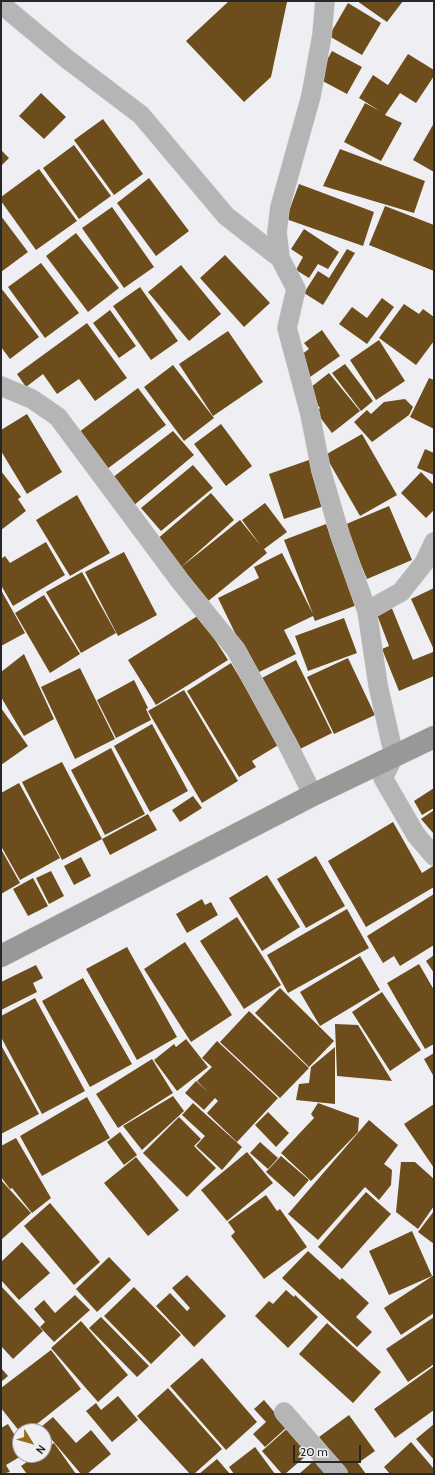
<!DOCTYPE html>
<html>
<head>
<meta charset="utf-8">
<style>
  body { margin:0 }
  #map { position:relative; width:435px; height:1475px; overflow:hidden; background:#efeff3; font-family:Cabin,sans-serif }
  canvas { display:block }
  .frame { position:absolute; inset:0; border:2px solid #262728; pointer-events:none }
  .north { position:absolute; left:12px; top:1423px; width:40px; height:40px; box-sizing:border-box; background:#efeff3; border:1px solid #9f9fa2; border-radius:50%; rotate:127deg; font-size:11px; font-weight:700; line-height:16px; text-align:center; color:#262728 }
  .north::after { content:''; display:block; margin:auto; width:14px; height:18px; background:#996c1b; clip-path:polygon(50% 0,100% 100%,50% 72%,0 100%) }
  .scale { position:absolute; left:293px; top:1445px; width:68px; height:18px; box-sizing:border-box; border:2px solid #262728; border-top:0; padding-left:5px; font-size:12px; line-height:14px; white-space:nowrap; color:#262728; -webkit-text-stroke:3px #efeff3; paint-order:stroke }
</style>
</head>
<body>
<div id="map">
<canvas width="435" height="1475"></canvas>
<div class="frame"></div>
<div class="north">N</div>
<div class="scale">20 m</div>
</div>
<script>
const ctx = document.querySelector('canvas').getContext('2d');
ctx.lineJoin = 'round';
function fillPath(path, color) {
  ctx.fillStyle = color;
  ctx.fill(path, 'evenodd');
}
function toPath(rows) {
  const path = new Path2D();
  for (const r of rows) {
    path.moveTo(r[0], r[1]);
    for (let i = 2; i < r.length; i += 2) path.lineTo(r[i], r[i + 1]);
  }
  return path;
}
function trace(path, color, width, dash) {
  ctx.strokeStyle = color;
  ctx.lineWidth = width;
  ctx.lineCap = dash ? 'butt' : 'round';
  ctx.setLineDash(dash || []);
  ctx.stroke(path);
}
fillPath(toPath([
  [229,1,287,2,271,77,244,102,186,41],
  [357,1,403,1,387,22],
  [348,3,381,23,362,55,329,36],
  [332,51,362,67,347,94,317,78],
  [408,54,434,70,434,76,416,103,400,93,385,115,402,123,381,161,344,142,365,103,380,111,359,98,373,75,388,85],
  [41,93,66,117,44,139,19,116],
  [103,119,143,174,114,195,74,140],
  [434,123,434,172,413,160],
  [74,145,111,196,79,219,43,168],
  [340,149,425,181,414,213,323,186],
  [1,150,9,158,1,166],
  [39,169,77,221,36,250,1,201,1,197],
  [149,178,189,231,156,256,117,203],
  [299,184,374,212,363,246,286,219],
  [385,206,434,225,434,271,369,245],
  [112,207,154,267,124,288,82,228],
  [1,216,28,252,1,272],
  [304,229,339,252,328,269,318,264,309,278,296,270,303,257,291,249],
  [76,233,119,288,88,312,46,256],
  [347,249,355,253,323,305,304,293,318,271,329,278],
  [225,255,270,303,244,327,200,278],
  [41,263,79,313,45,338,8,287],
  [181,265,221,314,189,341,148,292],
  [140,287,178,341,151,360,113,306],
  [1,288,39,337,10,359,1,347],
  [382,298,394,307,367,344,339,324,352,307,367,318],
  [404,304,419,314,423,309,434,317,434,341,416,365,379,338],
  [110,310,136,346,119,358,93,323],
  [87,323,127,378,95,401,79,379,57,394,43,374,26,387,17,374],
  [322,330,340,356,310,377,297,358,309,349,304,343],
  [228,331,263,382,213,416,179,364],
  [379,340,405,381,376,400,350,360],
  [345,364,373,401,361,411,332,373],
  [173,365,214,418,184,441,144,387],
  [329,373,360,411,332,433,316,412,320,408,306,391],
  [429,378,434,380,434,429,410,417],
  [138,388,166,425,103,472,75,435],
  [405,399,413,407,409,415,372,442,354,422,367,410,371,414,384,402],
  [27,414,62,472,27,494,1,451,1,430],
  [221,424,252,466,226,486,194,444],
  [173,431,194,455,133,506,112,478],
  [362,434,397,495,360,516,325,455],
  [425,449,434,453,434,475,417,468],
  [309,460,324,506,284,519,269,474],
  [193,465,213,488,161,531,141,508],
  [1,471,21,497,18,499,26,511,1,530],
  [421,472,434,485,434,510,426,518,401,493],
  [211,493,234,520,180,568,156,540],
  [77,495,110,553,70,576,36,520],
  [265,503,287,532,264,549,267,553,207,602,180,568,240,520,261,546,242,520],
  [389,506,412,560,367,579,344,525],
  [326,524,357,605,315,621,313,616,284,630,296,654,255,674,218,598,259,578,254,567,282,553,313,614,284,540],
  [46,542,65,575,13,606,1,585,1,559,5,556,10,563],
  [124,552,157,615,118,636,85,572],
  [82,572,116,633,81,653,46,592],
  [434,588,434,650,411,599],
  [1,590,25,633,1,646],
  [44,595,80,654,50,673,15,613],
  [391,606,413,660,433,652,434,655,434,676,399,691,382,649,389,646,376,612],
  [199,615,228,660,156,705,128,660],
  [344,618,357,653,308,671,295,636],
  [24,654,54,719,24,736,1,697,1,672],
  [348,658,375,715,334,734,307,677],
  [296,660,332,733,296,751,260,679],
  [231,663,280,744,252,761,256,767,239,777,187,691],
  [80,668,115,739,75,759,41,687],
  [134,680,148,708,146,709,151,720,116,738,97,700],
  [184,690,238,781,202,803,148,711],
  [1,708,28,746,1,765],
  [152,724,188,791,150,812,114,746],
  [111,748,145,814,105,835,71,770],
  [62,762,102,839,62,860,22,782],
  [19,783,60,858,20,880,1,846,1,793],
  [434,788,434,808,422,815,414,801],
  [193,796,202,808,180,822,172,810],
  [434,810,434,834,421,819],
  [148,814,157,830,110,855,102,839],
  [393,822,422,873,433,866,434,887,366,927,328,861],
  [1,849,20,883,1,894],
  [316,856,345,906,306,928,277,879],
  [81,857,91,876,74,885,64,866],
  [51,871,64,896,49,904,36,878],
  [267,875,300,927,262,951,229,898],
  [33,878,48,906,28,916,13,889],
  [434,894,434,945,400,966,394,956,383,963,367,936],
  [202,899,205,905,211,902,218,915,187,933,176,914],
  [347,909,369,948,288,993,267,955],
  [237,917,281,985,244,1009,200,941],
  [185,942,232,1015,191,1042,144,969],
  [127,947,177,1037,137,1060,86,969],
  [434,955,434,973,426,961],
  [360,956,380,990,320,1026,300,992],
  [419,964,434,990,434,1044,425,1049,387,983],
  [36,965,43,978,33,983,37,992,1,1010,1,982],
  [83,978,132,1064,90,1087,42,1001],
  [280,988,334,1041,309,1067,255,1013],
  [382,992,421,1050,390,1071,352,1012],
  [35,998,85,1091,42,1114,1,1037,1,1016],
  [249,1011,309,1068,280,1098,220,1042],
  [335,1024,358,1025,392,1081,337,1076],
  [186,1039,208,1067,177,1091,154,1060,174,1044,176,1047],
  [217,1041,278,1098,237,1142,207,1113,218,1101,215,1098,204,1110,185,1093,196,1081,209,1093,197,1081,212,1067,202,1058],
  [1,1045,39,1114,1,1134],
  [335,1047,335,1104,296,1100,299,1084,309,1083,311,1067],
  [434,1053,434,1077,424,1059],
  [152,1059,173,1093,118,1128,96,1094],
  [173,1096,184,1111,142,1150,123,1126],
  [87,1097,110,1138,42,1176,20,1136],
  [193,1103,242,1147,222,1170,196,1146,205,1136,182,1115],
  [318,1103,359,1118,358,1132,311,1181,281,1153,314,1118,311,1114],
  [434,1104,434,1168,404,1124],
  [268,1112,289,1133,276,1147,255,1125],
  [179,1117,201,1139,194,1146,216,1168,187,1197,143,1153],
  [369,1120,398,1145,384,1164,392,1170,391,1185,379,1200,365,1187,318,1240,288,1214],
  [120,1132,137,1155,124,1165,107,1142],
  [16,1138,51,1198,32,1213,12,1188,10,1189,1,1177,1,1146],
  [260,1142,278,1158,268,1169,250,1153],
  [247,1152,273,1183,227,1221,201,1190],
  [281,1156,309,1180,294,1197,266,1172],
  [136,1157,179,1210,148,1236,104,1183],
  [401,1162,415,1162,434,1179,434,1206,418,1229,396,1212],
  [1,1180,31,1213,1,1240],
  [366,1192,391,1214,342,1269,318,1247],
  [266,1195,277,1211,280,1209,307,1247,264,1279,231,1236,235,1232,228,1222],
  [50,1203,100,1262,74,1285,24,1226],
  [434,1211,434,1244,418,1232],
  [412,1231,432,1276,389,1295,369,1251],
  [22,1242,50,1273,19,1300,1,1280,1,1262],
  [308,1251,340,1280,342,1278,369,1303,356,1317,372,1332,357,1347,282,1278],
  [109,1257,131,1280,97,1312,76,1289],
  [187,1275,226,1316,194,1347,156,1306,170,1293,187,1311,190,1308,172,1288],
  [434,1275,434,1313,401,1335,384,1308],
  [1,1286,43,1331,13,1359,1,1346],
  [134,1287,181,1335,151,1364,104,1316],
  [286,1290,294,1297,295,1295,318,1317,288,1348,255,1316,269,1301,273,1304],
  [75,1295,90,1310,54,1342,40,1327,45,1322,34,1309,44,1300,55,1313],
  [101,1317,149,1366,137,1377,89,1328],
  [434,1317,434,1364,408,1382,386,1349],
  [81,1321,128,1375,98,1402,51,1348],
  [327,1323,381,1372,353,1403,299,1354],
  [51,1350,81,1389,28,1431,20,1432,1,1408,1,1388],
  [202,1358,257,1422,226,1450,170,1386],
  [434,1366,434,1410,395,1438,374,1409],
  [1,1368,8,1376,1,1382],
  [168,1388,222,1449,194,1474,190,1474,137,1416],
  [118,1396,138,1420,112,1442,86,1411,96,1403,101,1410],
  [264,1400,287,1427,265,1447,253,1434,266,1422,254,1409],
  [349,1415,375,1451,358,1463,366,1474,347,1474,319,1437],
  [53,1417,76,1443,91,1430,111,1454,87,1474,81,1474,41,1427],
  [8,1424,20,1444,20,1455,23,1455,6,1465,10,1472,1,1474,1,1428],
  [434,1424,434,1460,416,1439],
  [291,1425,313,1450,285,1474,282,1474,262,1451],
  [411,1442,434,1469,434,1474,390,1474,384,1467],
  [54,1443,76,1474,27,1474,21,1466,37,1455,44,1455,44,1450],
  [255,1447,275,1474,234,1474,229,1467],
  [217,1459,230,1474,199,1474],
  [316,1459,330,1474,299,1474]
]), '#6c4d1b');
const street = toPath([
  [325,1,322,35,311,96,280,207,277,232,280,258,296,289,287,328,310,414,321,470,340,535,367,611,378,685,394,756,383,778,416,835,434,856],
  [1,4,67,59,141,115,226,216,280,258],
  [1,386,32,399,58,417,180,581,236,650,287,743,313,795],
  [367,611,401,592,424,563,434,542],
  [284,1412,338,1474]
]);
const secondary = toPath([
  [1,956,313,795,434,737]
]);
trace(street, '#cbcbce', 20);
trace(secondary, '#cbcbce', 23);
trace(street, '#b4b5b4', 19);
trace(secondary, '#979996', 22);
</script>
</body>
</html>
